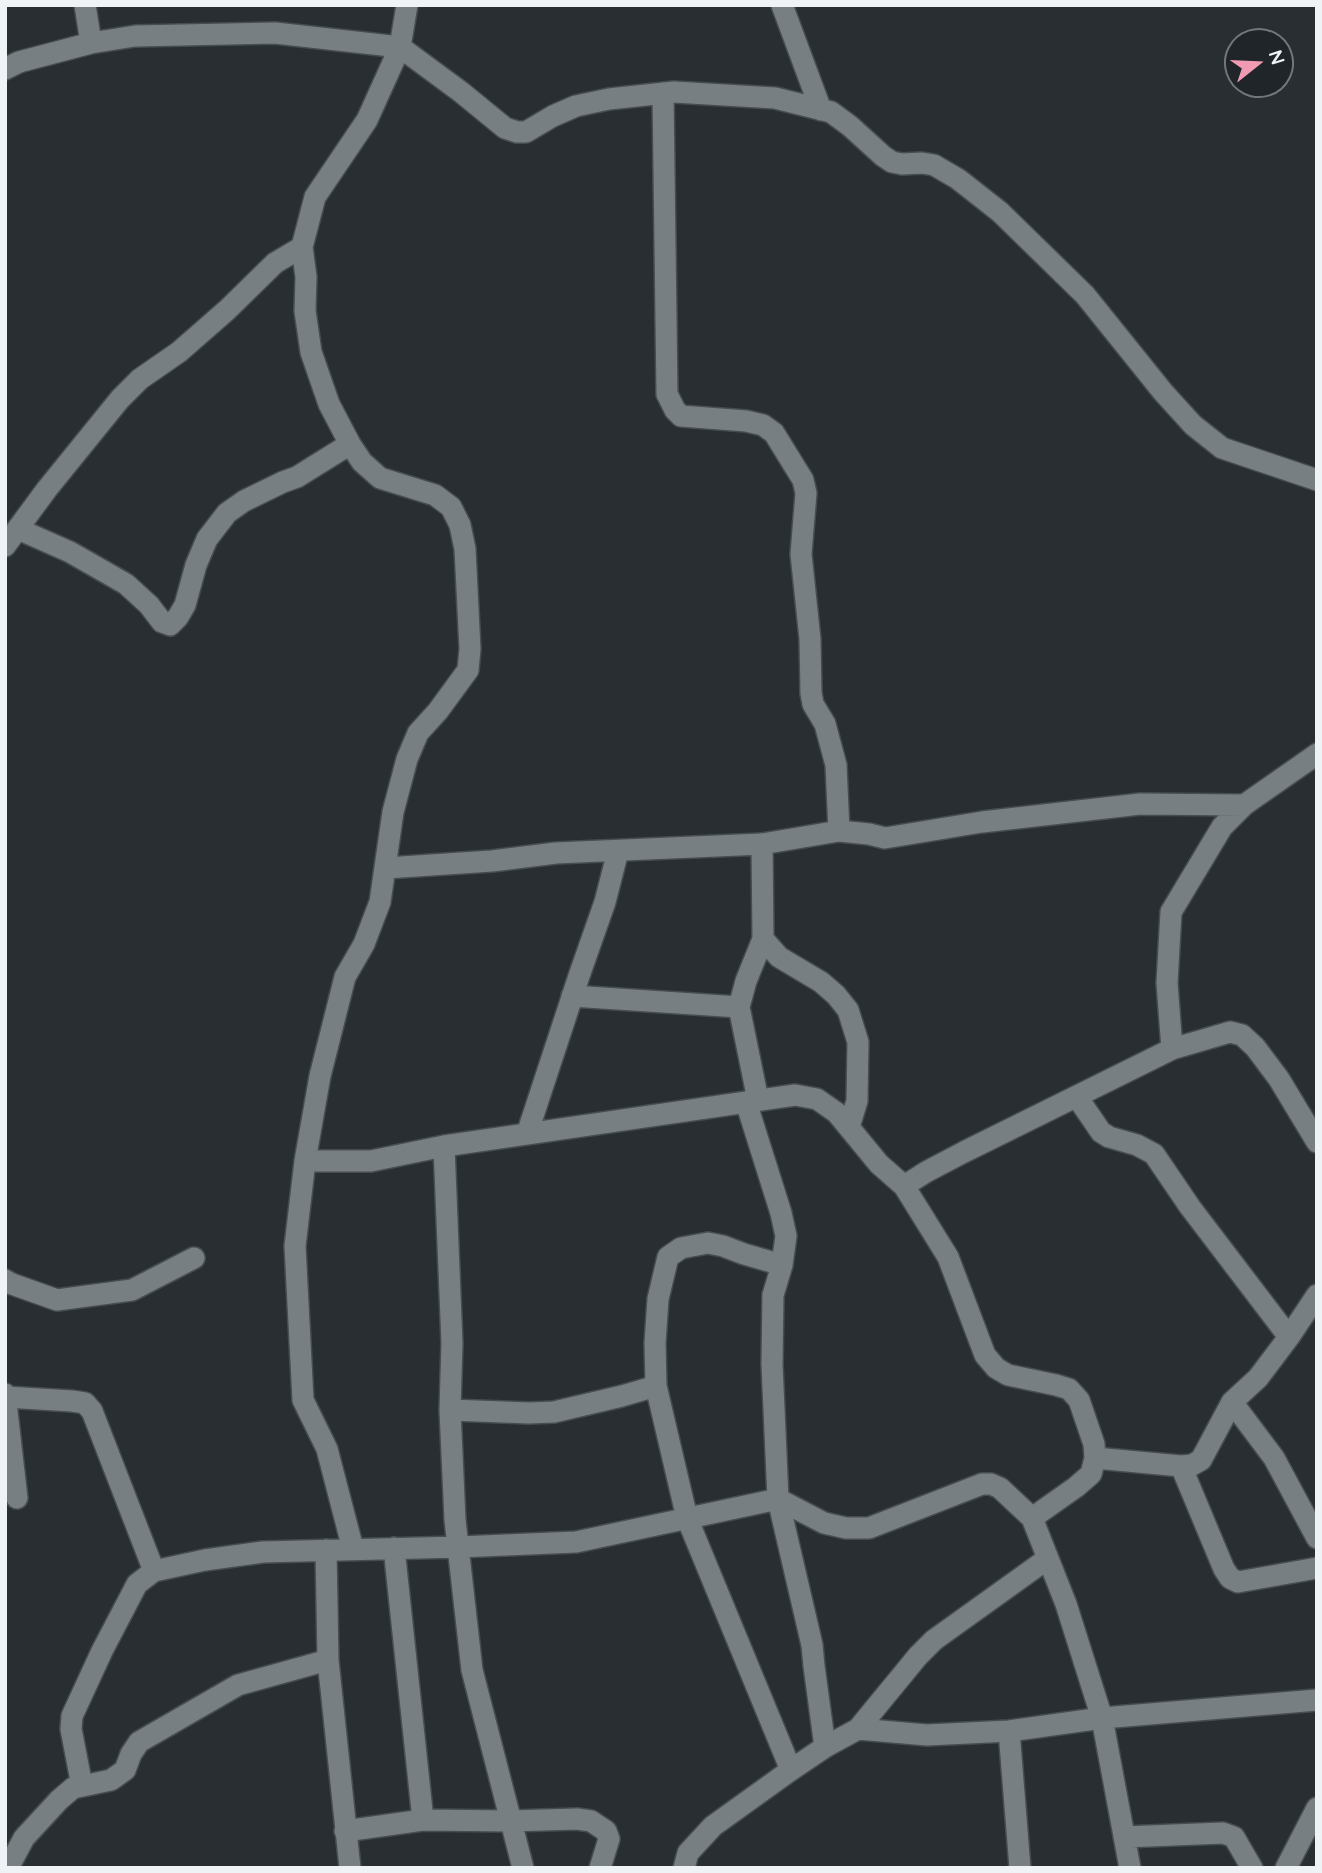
<!DOCTYPE html>
<html>
<head>
<meta charset="utf-8">
<style>
  body { margin:0 }
  #map { position:relative; width:1322px; height:1873px; overflow:hidden; background:#282e32; font-family:Quicksand,sans-serif }
  canvas { display:block }
  .frame { position:absolute; inset:0; border:7px solid #eff3f5; pointer-events:none }
  .north { position:absolute; left:1224px; top:28px; width:70px; height:70px; box-sizing:border-box; background:#1f2528; border:2px solid #72777a; border-radius:50%; rotate:72deg; font-size:19px; font-weight:700; line-height:28px; text-align:center; color:#eff3f5 }
  .north::after { content:''; display:block; margin:auto; width:24px; height:32px; background:#f09ab4; clip-path:polygon(50% 0,100% 100%,50% 72%,0 100%) }
</style>
</head>
<body>
<div id="map">
<canvas width="1322" height="1873"></canvas>
<div class="frame"></div>
<div class="north">N</div>
</div>
<script>
const ctx = document.querySelector('canvas').getContext('2d');
ctx.lineJoin = 'round';
function toPath(rows) {
  const path = new Path2D();
  for (const r of rows) {
    path.moveTo(r[0], r[1]);
    for (let i = 2; i < r.length; i += 2) path.lineTo(r[i], r[i + 1]);
  }
  return path;
}
function trace(path, color, width, dash) {
  ctx.strokeStyle = color;
  ctx.lineWidth = width;
  ctx.lineCap = dash ? 'butt' : 'round';
  ctx.setLineDash(dash || []);
  ctx.stroke(path);
}
const minor = toPath([
  [85,5,91,43],
  [782,5,821,110],
  [5,69,19,62,91,43,135,36,275,33,400,47,461,92,505,128,517,132,526,132,553,116,576,106,609,99,674,92,775,98,831,112,850,126,883,156,892,162,902,164,922,163,934,165,958,179,1000,212,1085,295,1163,392,1193,425,1222,448,1317,480],
  [663,93,667,394,675,410,681,416,746,421,763,425,774,433,803,480,806,493,801,554,810,639,811,693,813,704,825,724,836,765,839,831],
  [18,529,70,552,126,584,149,605,162,622,170,625,178,617,185,605,196,565,207,539,227,513,244,501,283,482,297,477,350,444],
  [5,546,47,489,120,399,140,379,179,352,227,310,275,263,302,247],
  [386,868,492,861,556,853,762,844,839,831,869,834,885,838,982,822,1140,804,1244,805],
  [763,939,779,957,821,982,836,995,848,1010,858,1042,857,1101,849,1127],
  [572,996,739,1007],
  [1172,1049,1167,983,1171,912,1222,827,1244,805,1317,754],
  [1077,1097,1101,1132,1109,1137,1137,1145,1154,1154,1190,1207,1289,1337],
  [758,1100,739,1007,746,981,763,939,762,844],
  [746,1102,781,1213,786,1236,782,1265,773,1295,772,1364,778,1499,812,1645,814,1666,825,1747],
  [527,1134,579,976,605,902,618,851],
  [444,1146,452,1343,450,1410,455,1520,472,1670,523,1868],
  [305,1161,371,1161,444,1146,795,1095,817,1099,837,1113,879,1164,904,1186,948,1257,985,1355,996,1368,1008,1375,1056,1385,1069,1389,1079,1400,1094,1444,1095,1458,1091,1474,1076,1487,1032,1518,1066,1604,1102,1718,1130,1868],
  [904,1186,926,1172,964,1152,1172,1049,1230,1032,1242,1035,1255,1047,1279,1079,1317,1142],
  [5,1280,12,1284,57,1300,132,1290,194,1258],
  [656,1386,687,1518,791,1770],
  [5,1394,17,1498],
  [6,1397,72,1401,85,1403,92,1411,154,1571],
  [1232,1402,1274,1458,1317,1538],
  [450,1410,529,1413,554,1412,622,1396,656,1386,655,1343,658,1299,668,1257,681,1248,708,1243,723,1246,744,1254,782,1265],
  [1095,1458,1181,1466,1192,1465,1201,1460,1232,1402,1258,1378,1289,1337,1317,1295],
  [1181,1466,1224,1569,1230,1578,1238,1582,1317,1568],
  [394,1548,423,1820],
  [353,1549,327,1449,303,1400,295,1246,305,1161,320,1076,345,977,364,944,380,902,393,812,407,759,418,733,438,711,468,670,470,649,465,549,460,525,451,507,435,495,380,478,362,462,350,444,329,404,311,352,305,311,306,277,302,247,315,197,367,120,400,47,407,5],
  [326,1550,328,1660,350,1868],
  [858,1729,927,1735,1009,1731,1102,1718,1317,1700],
  [1009,1731,1020,1868],
  [82,1786,71,1729,72,1716,102,1651,137,1584,154,1571,205,1560,263,1552,459,1547,576,1542,778,1499,824,1523,846,1528,869,1528,982,1484,991,1484,1000,1488,1032,1518],
  [345,1831,423,1820,510,1821,577,1819,591,1821,606,1831,609,1839,600,1868],
  [1124,1837,1223,1833,1234,1837,1252,1868],
  [8,1868,24,1838,59,1800,73,1788,111,1780,125,1770,131,1754,139,1742,238,1685,328,1660],
  [684,1868,688,1853,713,1826,791,1770,825,1747,858,1729,918,1656,934,1640,1047,1559],
  [1286,1868,1317,1808]
]);
trace(minor, '#464c4f', 24);
trace(minor, '#787f83', 21);
</script>
</body>
</html>
